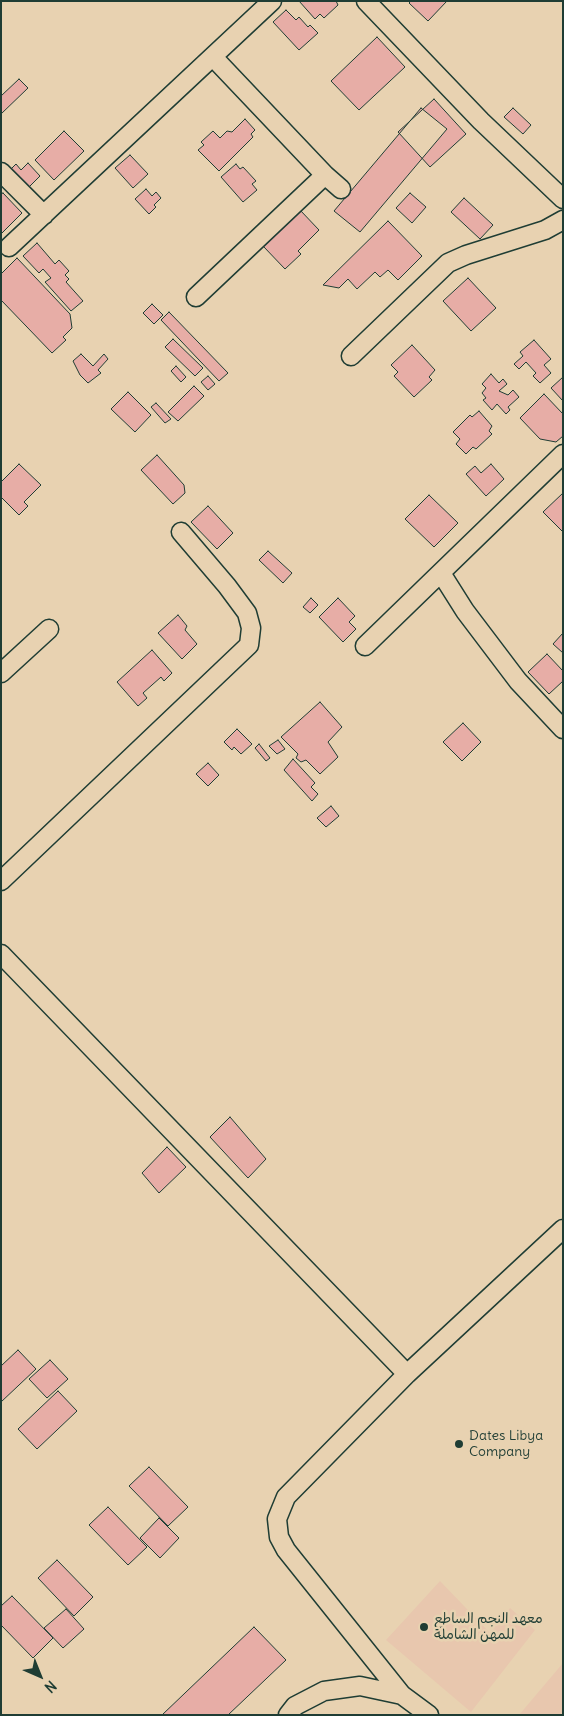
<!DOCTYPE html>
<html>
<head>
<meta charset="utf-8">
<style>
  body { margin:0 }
  #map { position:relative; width:564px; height:1716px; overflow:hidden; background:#e8d2b1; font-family:Delius,sans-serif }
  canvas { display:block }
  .frame { position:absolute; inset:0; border:2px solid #1f3d34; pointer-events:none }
  .north { position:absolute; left:15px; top:1651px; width:50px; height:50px; -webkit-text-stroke:4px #e8d2b1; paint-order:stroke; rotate:136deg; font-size:14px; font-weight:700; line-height:20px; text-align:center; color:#1f3d34 }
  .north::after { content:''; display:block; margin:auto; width:18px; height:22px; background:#1f3d34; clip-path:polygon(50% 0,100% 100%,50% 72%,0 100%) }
</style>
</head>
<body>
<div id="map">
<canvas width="564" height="1716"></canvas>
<div class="frame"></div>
<div class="north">N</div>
</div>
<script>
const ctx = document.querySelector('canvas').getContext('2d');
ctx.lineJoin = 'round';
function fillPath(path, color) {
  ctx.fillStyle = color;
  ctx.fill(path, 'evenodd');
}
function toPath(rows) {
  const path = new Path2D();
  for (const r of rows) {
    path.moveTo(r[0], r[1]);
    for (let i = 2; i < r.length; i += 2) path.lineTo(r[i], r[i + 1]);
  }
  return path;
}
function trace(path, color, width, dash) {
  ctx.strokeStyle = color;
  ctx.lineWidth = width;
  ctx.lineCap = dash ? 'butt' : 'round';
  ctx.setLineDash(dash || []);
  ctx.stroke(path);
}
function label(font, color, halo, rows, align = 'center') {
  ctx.font = font + ' Delius,"Playpen Sans Arabic",sans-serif';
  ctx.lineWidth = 5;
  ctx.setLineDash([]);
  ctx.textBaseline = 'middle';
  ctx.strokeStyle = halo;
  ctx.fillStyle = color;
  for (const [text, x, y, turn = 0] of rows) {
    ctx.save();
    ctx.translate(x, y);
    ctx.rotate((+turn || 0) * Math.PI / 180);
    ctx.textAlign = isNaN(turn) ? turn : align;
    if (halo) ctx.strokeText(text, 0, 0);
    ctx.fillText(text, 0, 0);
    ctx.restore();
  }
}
fillPath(toPath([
  [440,1581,490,1633,510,1608,535,1630,471,1712,386,1640],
  [563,1663,563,1715,519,1715]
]), '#e8c7ae');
const building = toPath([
  [299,1,336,1,338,5,324,18,320,14,315,19,299,1],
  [411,1,447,1,428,21,409,3,411,1],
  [286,10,296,20,299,17,308,27,310,25,318,33,299,50,273,22,286,10],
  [377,37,405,67,359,110,331,81,377,37],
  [19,79,28,88,1,114,1,96,19,79],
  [434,99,466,134,430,167,398,132,434,99],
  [421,108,447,129,360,232,334,211,421,108],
  [513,108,531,125,523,134,504,117,513,108],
  [245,119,255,130,251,134,253,137,219,171,198,150,204,145,201,142,213,131,220,138,227,131,232,132,245,119],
  [64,131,84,151,54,180,35,160,64,131],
  [130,155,148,174,133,188,115,168,130,155],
  [28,163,40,176,28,188,10,170,16,164,21,170,28,163],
  [236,164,240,169,243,167,256,181,252,184,257,190,243,202,221,177,236,164],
  [146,189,152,196,156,192,161,198,154,205,156,207,149,214,135,199,146,189],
  [3,193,22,213,1,234,1,194,3,193],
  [410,193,426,207,412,223,396,208,410,193],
  [464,198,493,225,480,239,451,212,464,198],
  [300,210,319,230,298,251,301,254,285,269,263,246,300,210],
  [388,221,422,256,398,280,388,270,380,277,375,272,357,289,348,279,339,288,323,285,388,221],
  [37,243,55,264,59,260,69,271,65,275,69,279,66,282,83,301,71,311,45,282,51,278,43,269,39,273,23,256,37,243],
  [17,258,70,314,72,328,63,337,66,340,52,353,1,300,1,274,17,258],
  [468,278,496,308,471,331,443,301,468,278],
  [152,304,163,315,154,324,143,313,152,304],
  [169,312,228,373,219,381,161,320,169,312],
  [173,339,203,368,195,376,165,347,173,339],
  [534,340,551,359,544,365,551,373,540,383,533,376,536,373,526,362,519,369,514,364,523,356,520,352,534,340],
  [412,345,435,370,429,377,432,380,414,397,394,376,398,372,391,365,412,345],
  [81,354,93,366,104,354,108,359,98,370,101,373,88,383,80,375,73,361,81,354],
  [176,366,186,377,181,382,171,371,176,366],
  [491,374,499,383,503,379,507,384,499,391,508,395,513,390,519,397,508,407,510,410,506,414,497,404,492,410,483,400,486,398,482,393,486,388,482,384,491,374],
  [208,376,215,384,208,390,201,382,208,376],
  [563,377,563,401,551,388,563,377],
  [194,386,204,396,178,421,168,412,194,386],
  [128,392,151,415,135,432,111,409,128,392],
  [544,394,563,414,563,436,556,442,540,439,520,418,544,394],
  [156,403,171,419,165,423,151,407,156,403],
  [479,411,492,426,489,431,492,434,476,449,473,447,466,454,456,444,460,439,453,432,470,415,472,417,479,411],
  [157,455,184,485,185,493,173,504,141,470,157,455],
  [19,464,41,485,24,502,28,506,19,515,1,497,1,482,19,464],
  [491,464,504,479,486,496,466,474,475,466,481,473,491,464],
  [563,493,563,532,543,512,563,493],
  [429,495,458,523,434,547,405,519,429,495],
  [208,506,233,533,217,549,191,522,208,506],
  [268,551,292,573,283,583,259,560,268,551],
  [311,598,318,605,310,613,303,607,311,598],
  [338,598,355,616,349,622,356,629,343,642,319,617,338,598],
  [178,615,187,626,185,630,197,644,182,659,158,633,178,615],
  [563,633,563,653,553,644,563,633],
  [152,650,172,673,164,681,161,677,143,693,147,698,138,706,117,682,152,650],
  [547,654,563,671,563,681,549,694,528,672,547,654],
  [320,702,342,727,328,742,338,757,320,774,306,760,301,762,296,758,298,754,281,737,320,702],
  [463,723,481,742,462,761,443,742,463,723],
  [237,729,252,744,241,754,234,747,232,750,224,742,237,729],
  [278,740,285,749,277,754,269,746,278,740],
  [259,744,270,758,266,761,255,748,259,744],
  [293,759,315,783,311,787,318,794,312,801,284,770,293,759],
  [208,763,219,775,208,786,196,774,208,763],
  [331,806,339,816,326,827,317,818,331,806],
  [230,1117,266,1159,248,1178,210,1137,230,1117],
  [167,1147,186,1167,159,1193,142,1173,167,1147],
  [18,1350,36,1369,1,1402,1,1366,18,1350],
  [50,1360,68,1379,47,1398,29,1379,50,1360],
  [58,1391,77,1411,37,1449,18,1429,58,1391],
  [149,1467,188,1507,168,1526,129,1486,149,1467],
  [108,1507,147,1547,128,1565,89,1525,108,1507],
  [159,1518,179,1538,160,1558,140,1538,159,1518],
  [57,1560,93,1597,74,1616,38,1578,57,1560],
  [12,1596,53,1638,33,1658,1,1625,1,1606,12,1596],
  [66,1609,84,1629,63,1648,44,1628,66,1609],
  [254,1627,286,1660,228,1715,162,1715,254,1627]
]);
fillPath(building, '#e7ada6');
trace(building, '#1f3d34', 1);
const street = toPath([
  [366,1,481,121,563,199],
  [213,57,325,175,341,189],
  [1,172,44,215],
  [9,247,272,1],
  [196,297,325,175],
  [351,356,448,263,466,255,545,230,563,220],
  [441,573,465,611,518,681,563,729],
  [365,646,563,454],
  [1,673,49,629],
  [1,881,249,645,251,628,247,613,227,586,181,532],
  [1,954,407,1374],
  [402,1695,286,1550,279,1537,277,1519,286,1497,407,1374,563,1229],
  [288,1715,295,1706,324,1691,360,1686,402,1695,429,1715]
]);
trace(street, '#1f3d34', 21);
trace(street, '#e8d2b1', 18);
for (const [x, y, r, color] of [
  [459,1444,5,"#1f3d34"],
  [424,1627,5,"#1f3d34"]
]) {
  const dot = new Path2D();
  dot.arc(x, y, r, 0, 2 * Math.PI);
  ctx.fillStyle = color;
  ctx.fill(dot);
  trace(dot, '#e8d2b1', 2);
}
label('14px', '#1f3d34', '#e8d2b1', [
  ["Dates Libya",469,1436],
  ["Company",469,1452],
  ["معهد النجم الساطع",434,1619],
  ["للمهن الشاملة",434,1635]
], 'left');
</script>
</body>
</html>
